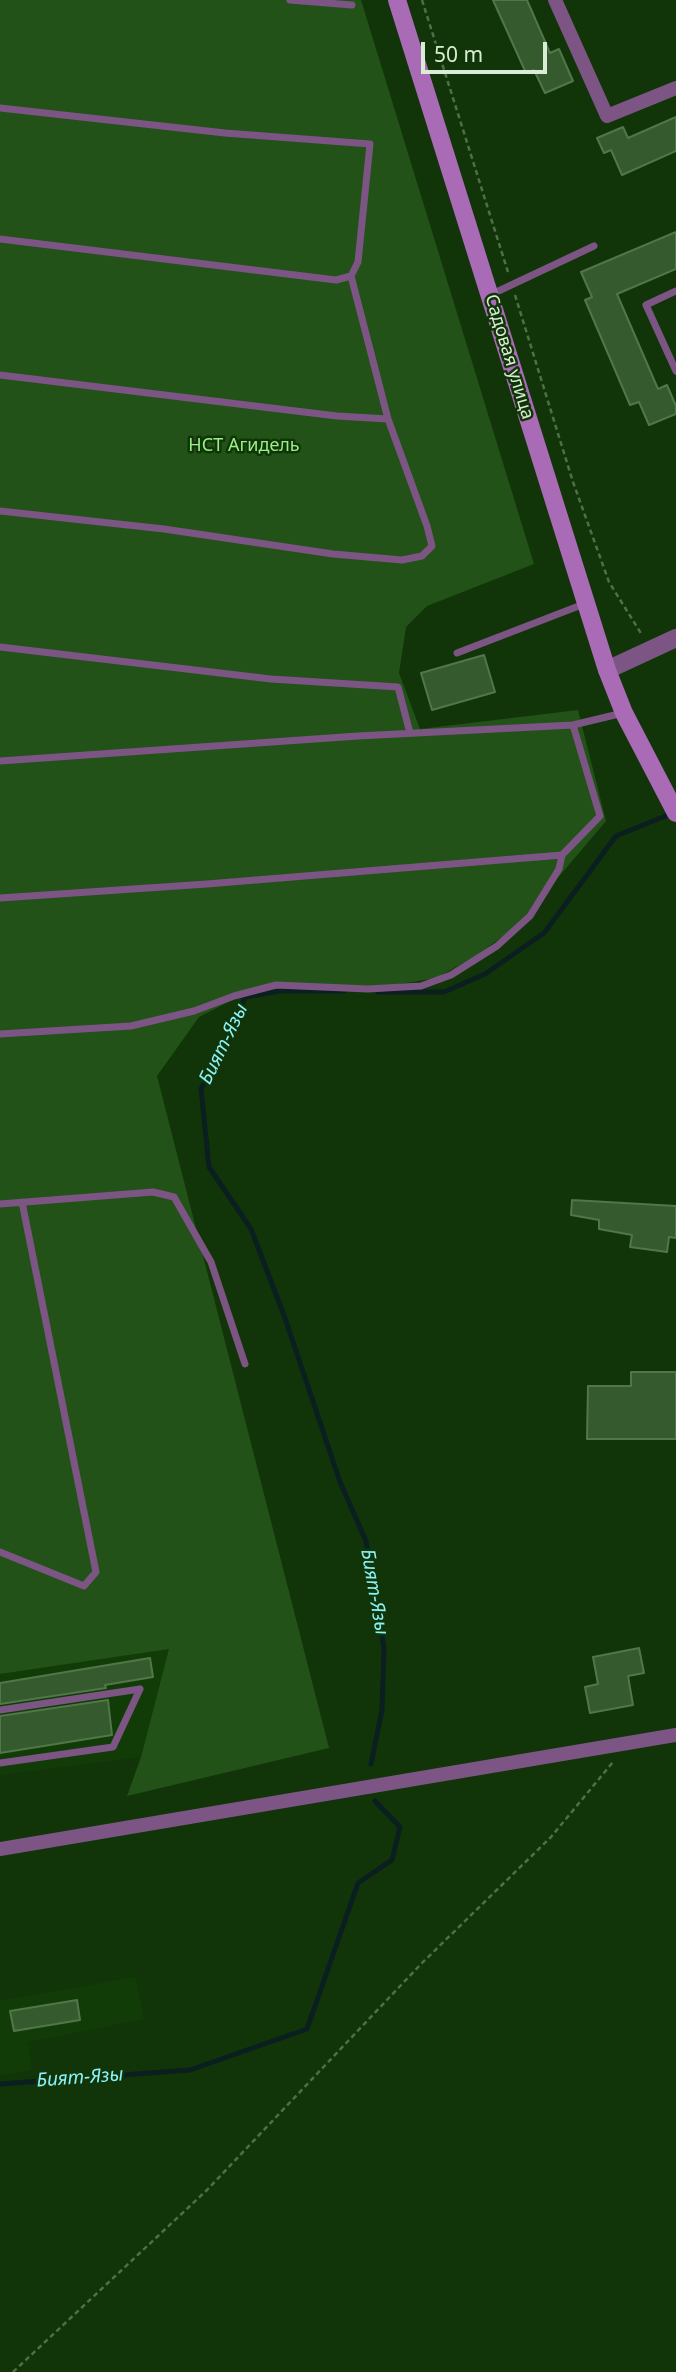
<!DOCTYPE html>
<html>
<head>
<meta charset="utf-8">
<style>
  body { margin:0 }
  #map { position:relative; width:676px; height:2372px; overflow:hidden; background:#113509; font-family:"Noto Sans",sans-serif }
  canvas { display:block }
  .scale { position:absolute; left:421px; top:42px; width:126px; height:32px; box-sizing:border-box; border:4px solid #d8edd3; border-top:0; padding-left:9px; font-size:21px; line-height:24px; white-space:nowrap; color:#d8edd3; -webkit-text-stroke:5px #113509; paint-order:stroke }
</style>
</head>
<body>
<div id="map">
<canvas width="676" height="2372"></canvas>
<div class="scale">50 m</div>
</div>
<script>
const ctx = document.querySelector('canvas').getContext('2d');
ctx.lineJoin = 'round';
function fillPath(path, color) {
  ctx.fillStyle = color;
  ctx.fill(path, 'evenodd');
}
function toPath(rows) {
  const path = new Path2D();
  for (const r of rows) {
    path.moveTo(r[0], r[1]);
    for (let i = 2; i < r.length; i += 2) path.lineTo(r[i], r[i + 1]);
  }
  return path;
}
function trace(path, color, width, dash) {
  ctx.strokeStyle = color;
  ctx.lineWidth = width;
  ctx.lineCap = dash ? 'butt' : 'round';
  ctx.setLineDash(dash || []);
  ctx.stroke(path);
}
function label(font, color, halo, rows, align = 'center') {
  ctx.font = font + ' "Noto Sans",sans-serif';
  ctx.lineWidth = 5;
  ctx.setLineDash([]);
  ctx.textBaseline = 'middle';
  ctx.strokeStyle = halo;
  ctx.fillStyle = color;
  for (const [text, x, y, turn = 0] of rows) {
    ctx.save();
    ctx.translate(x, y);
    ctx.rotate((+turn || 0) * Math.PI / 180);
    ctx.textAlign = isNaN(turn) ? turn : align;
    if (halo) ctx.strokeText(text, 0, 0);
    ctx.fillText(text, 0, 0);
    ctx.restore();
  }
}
fillPath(toPath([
  [170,1648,141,1757,0,1775,0,1674],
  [135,1977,144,2019,28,2042,32,2070,0,2075,0,2001]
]), '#113c07');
fillPath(toPath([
  [0,0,361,0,534,564,427,606,406,627,399,673,420,729,578,710,606,821,518,925,476,956,436,978,382,987,256,988,199,1017,157,1076,329,1748,127,1796,141,1757,169,1649,0,1674]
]), '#225218');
trace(toPath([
  [344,991,280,991,245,997,227,1041,201,1089,209,1167,251,1229,285,1318,340,1482,366,1541,384,1648,382,1710,371,1764],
  [378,992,444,992,485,974,544,933,616,836,673,813],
  [0,2084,190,2070,307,2029,358,1883,392,1860,400,1827,375,1801]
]), '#0b1f20', 5);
const building = toPath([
  [493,0,527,0,550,53,559,49,573,81,545,93,534,70,526,73,493,0],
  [676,117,676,151,622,175,611,150,604,153,597,138,623,127,628,138,676,117],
  [676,232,676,269,617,294,658,389,667,385,676,406,676,414,649,425,639,402,630,405,585,300,592,297,581,272,676,232],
  [484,655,495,692,432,710,421,673,484,655],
  [572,1200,676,1206,676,1238,669,1237,667,1252,630,1247,632,1235,599,1229,599,1220,571,1215,572,1200],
  [631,1372,676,1372,676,1439,587,1439,588,1386,631,1386,631,1372],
  [639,1648,644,1673,628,1676,633,1705,590,1713,585,1687,598,1684,593,1657,639,1648],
  [150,1658,153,1677,105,1685,106,1688,0,1704,0,1683,150,1658],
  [108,1700,112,1735,0,1753,0,1716,108,1700],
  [77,2000,80,2020,14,2031,10,2011,77,2000]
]);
fillPath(building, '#355a2d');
trace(building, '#517749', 2);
trace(toPath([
  [422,0,508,272],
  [515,295,573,482,609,582,642,635],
  [13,2372,207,2190,421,1964,551,1837,613,1762]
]), '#506f49', 2.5, [5, 3.5]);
trace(toPath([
  [290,0,352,5],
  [0,108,225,133,370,144,358,262,351,276,336,280,0,239],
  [676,291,646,305,676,371],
  [490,295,594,246],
  [0,375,337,416,388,419],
  [0,511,164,529,333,554,402,560,422,556,432,546,427,526,388,419,351,276],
  [0,647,271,679,398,687,410,733],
  [457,653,584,604],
  [0,761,358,736,573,725,623,713],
  [0,898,207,884,562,855,600,816,573,725],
  [0,1034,131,1026,194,1011,234,996,276,985,368,989,421,986,451,975,497,946,530,916,559,869,562,855],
  [0,1204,153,1192,174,1197,211,1262,245,1364],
  [0,1552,84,1586,96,1572,22,1202],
  [0,1710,140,1689],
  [0,1763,113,1747,140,1689]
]), '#7c5584', 7);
trace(toPath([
  [555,0,607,116,676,88],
  [0,1849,676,1735]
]), '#7c5584', 14);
trace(toPath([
  [607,670,676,638]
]), '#7c5584', 18);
trace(toPath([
  [397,0,607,670,624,713,676,813]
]), '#a96ab6', 18);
label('18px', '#d8edd3', '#113509', [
  ["Садовая улица",509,357,73]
]);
label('18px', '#98f087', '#113509', [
  ["НСТ Агидель",244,446]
]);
label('italic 19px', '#8af2f8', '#113509', [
  ["Бият-Язы",224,1044,-64],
  ["Бият-Язы",374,1592,80],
  ["Бият-Язы",80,2078,-4]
]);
</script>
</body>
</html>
